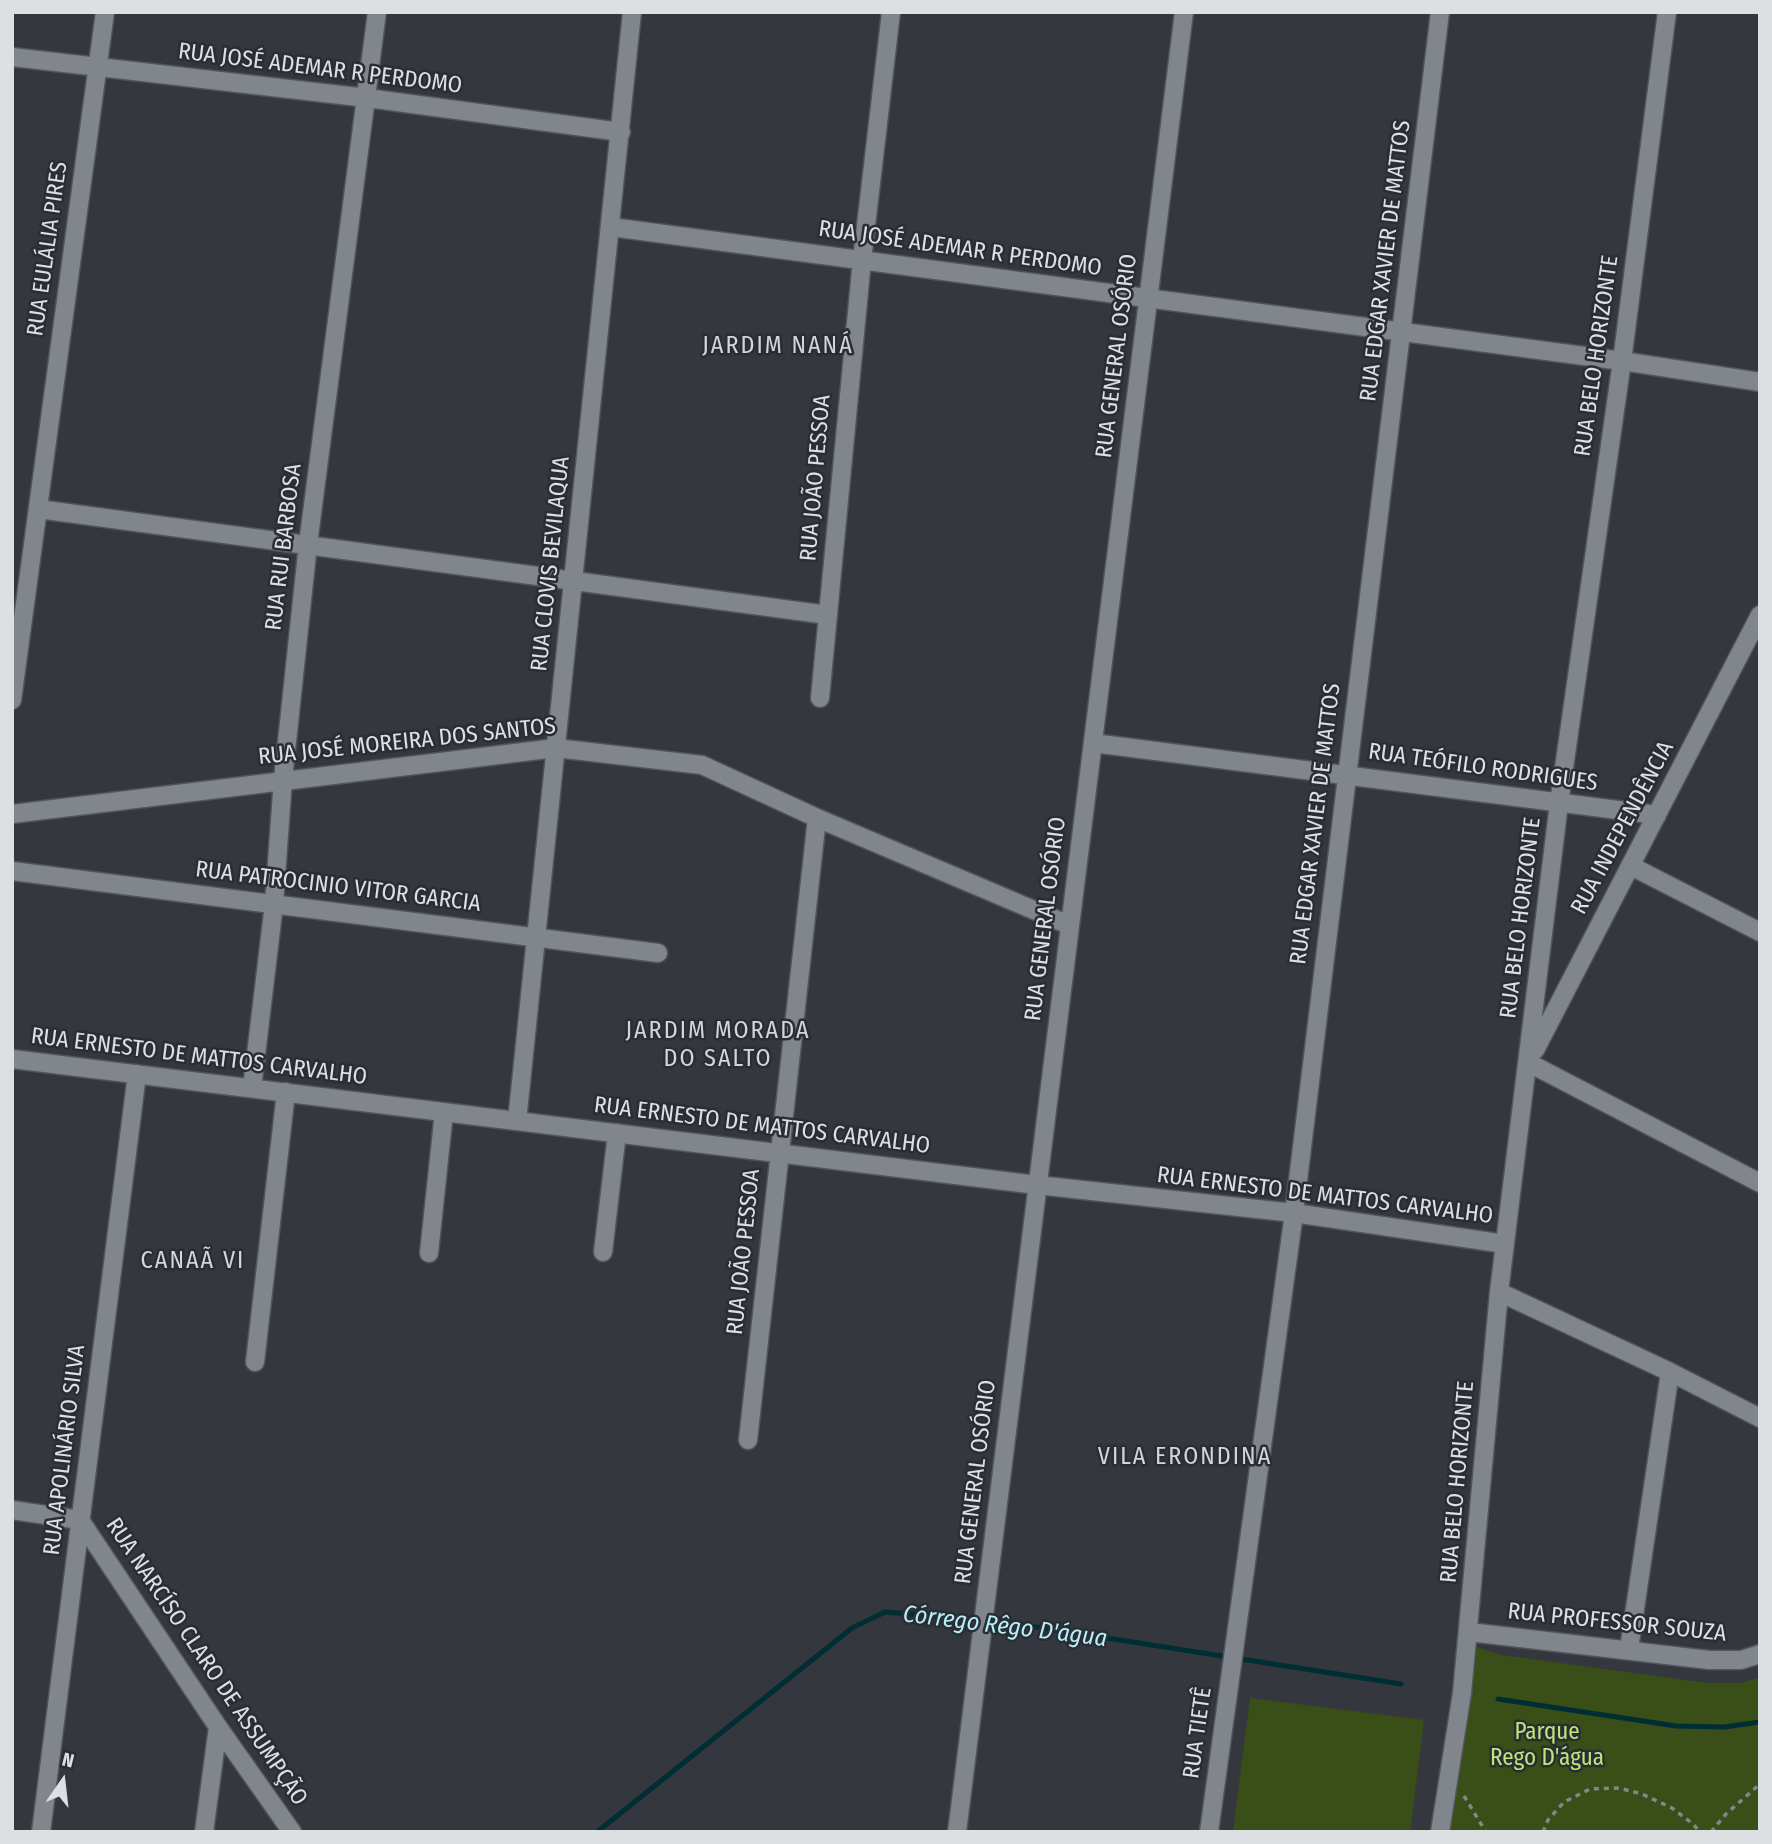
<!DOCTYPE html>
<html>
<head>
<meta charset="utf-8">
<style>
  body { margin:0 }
  #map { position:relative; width:1772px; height:1844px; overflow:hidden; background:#34373d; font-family:"Fira Sans Condensed",sans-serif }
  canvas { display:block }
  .frame { position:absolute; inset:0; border:14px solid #dde0e3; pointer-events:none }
  .north { position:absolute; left:28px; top:1746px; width:70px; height:70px; -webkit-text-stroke:5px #2a2d33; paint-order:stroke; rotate:14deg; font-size:19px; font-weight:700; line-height:28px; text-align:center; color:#dde0e3 }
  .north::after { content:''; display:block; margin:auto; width:24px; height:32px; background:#dde0e3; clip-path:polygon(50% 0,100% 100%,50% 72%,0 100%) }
</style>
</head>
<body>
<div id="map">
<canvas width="1772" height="1844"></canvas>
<div class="frame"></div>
<div class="north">N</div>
</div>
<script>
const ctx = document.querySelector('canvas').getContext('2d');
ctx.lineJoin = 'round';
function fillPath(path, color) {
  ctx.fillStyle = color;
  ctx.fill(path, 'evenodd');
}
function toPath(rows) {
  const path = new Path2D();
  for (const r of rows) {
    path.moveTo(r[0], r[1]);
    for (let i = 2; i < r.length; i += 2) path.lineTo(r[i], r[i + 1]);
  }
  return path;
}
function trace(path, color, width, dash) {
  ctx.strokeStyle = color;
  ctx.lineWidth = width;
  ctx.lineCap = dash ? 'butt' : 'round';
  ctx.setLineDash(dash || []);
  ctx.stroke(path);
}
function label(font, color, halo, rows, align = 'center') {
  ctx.font = font + ' "Fira Sans Condensed",sans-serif';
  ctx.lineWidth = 5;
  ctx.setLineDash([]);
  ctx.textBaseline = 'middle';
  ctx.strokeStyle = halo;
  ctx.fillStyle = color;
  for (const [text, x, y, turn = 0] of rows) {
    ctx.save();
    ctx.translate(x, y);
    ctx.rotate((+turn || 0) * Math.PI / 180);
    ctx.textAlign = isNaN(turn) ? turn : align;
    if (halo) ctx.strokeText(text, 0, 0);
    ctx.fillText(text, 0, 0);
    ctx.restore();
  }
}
fillPath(toPath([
  [1477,1647,1501,1655,1708,1683,1740,1683,1760,1677,1760,1832,1446,1832,1450,1793],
  [1250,1698,1424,1720,1410,1832,1233,1832]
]), '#3a4f17');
trace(toPath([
  [1498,1699,1676,1726,1724,1727,1760,1722],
  [597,1832,852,1628,885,1612,998,1621,1401,1684]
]), '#002e35', 5);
const minor = toPath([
  [12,57,367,98,621,132],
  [611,227,1622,361,1760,382],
  [38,509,828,615],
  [820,698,862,260,891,12],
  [12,700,105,12],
  [1093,743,1657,815],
  [12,814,556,748,702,765,817,818,1069,925],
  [1631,866,1760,932],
  [12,871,658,953],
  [1535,1050,1760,615],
  [12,1059,1037,1185,1294,1213,1505,1244],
  [1529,1063,1760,1183],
  [252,1088,274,904,283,779,308,544,377,12],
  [517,1121,632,12],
  [603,1252,617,1133],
  [429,1253,444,1112],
  [1499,1292,1670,1372,1760,1418],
  [255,1362,286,1092],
  [748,1440,817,818],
  [12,1510,80,1520,218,1727,292,1832],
  [1469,1632,1709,1660,1741,1660,1760,1654],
  [1629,1649,1670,1372],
  [41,1832,137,1074],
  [204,1832,218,1727],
  [957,1832,1184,12],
  [1209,1832,1294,1213,1440,12],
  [1440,1832,1462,1693,1499,1292,1559,803,1622,361,1667,12]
]);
trace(minor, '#515459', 21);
trace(toPath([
  [1464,1796,1486,1832],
  [1543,1832,1548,1820,1564,1802,1590,1789,1619,1788,1642,1794,1672,1808,1693,1824,1700,1832],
  [1711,1832,1726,1814,1760,1784]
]), '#83868b', 3.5, [5, 5]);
trace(minor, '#81858c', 18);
label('23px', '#dde0e3', '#2a2d33', [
  ["RUA JOSÉ ADEMAR R PERDOMO",320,69,7],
  ["RUA EULÁLIA PIRES",48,249,-82],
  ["RUA JOSÉ ADEMAR R PERDOMO",960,249,8],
  ["RUA EDGAR XAVIER DE MATTOS",1386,261,-83],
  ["RUA GENERAL OSÓRIO",1117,356,-83],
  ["RUA BELO HORIZONTE",1597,356,-82],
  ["RUA JOÃO PESSOA",816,478,-85],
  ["RUA RUI BARBOSA",284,547,-83],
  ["RUA CLOVIS BEVILAQUA",551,564,-84],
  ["RUA JOSÉ MOREIRA DOS SANTOS",407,742,-6],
  ["RUA TEÓFILO RODRIGUES",1483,768,8],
  ["RUA EDGAR XAVIER DE MATTOS",1316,824,-83],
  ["RUA INDEPENDÊNCIA",1623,828,-62],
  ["RUA PATROCINIO VITOR GARCIA",338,887,7],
  ["RUA BELO HORIZONTE",1521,918,-83],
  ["RUA GENERAL OSÓRIO",1046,919,-83],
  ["RUA ERNESTO DE MATTOS CARVALHO",199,1057,7],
  ["RUA ERNESTO DE MATTOS CARVALHO",762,1126,7],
  ["RUA ERNESTO DE MATTOS CARVALHO",1325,1196,7],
  ["RUA JOÃO PESSOA",744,1252,-84],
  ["RUA APOLINÁRIO SILVA",65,1450,-83],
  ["RUA GENERAL OSÓRIO",976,1482,-83],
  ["RUA BELO HORIZONTE",1458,1482,-85],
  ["RUA PROFESSOR SOUZA",1617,1623,6],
  ["RUA NARCÍSO CLARO DE ASSUMPÇÃO",206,1662,56],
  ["RUA TIETÊ",1198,1733,-82]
]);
label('23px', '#bbe777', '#2a2d33', [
  ["Parque",1547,1733],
  ["Rego D'água",1547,1759]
]);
ctx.letterSpacing = '2px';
label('24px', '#d1d5dc', '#2a2d33', [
  ["JARDIM NANÁ",778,346],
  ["JARDIM MORADA",718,1031],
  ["DO SALTO",718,1059],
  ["CANAÃ VI",193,1261],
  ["VILA ERONDINA",1185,1457]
]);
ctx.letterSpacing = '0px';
label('italic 24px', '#b6effb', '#2a2d33', [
  ["Córrego Rêgo D'água",1005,1627,7]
]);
</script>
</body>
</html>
